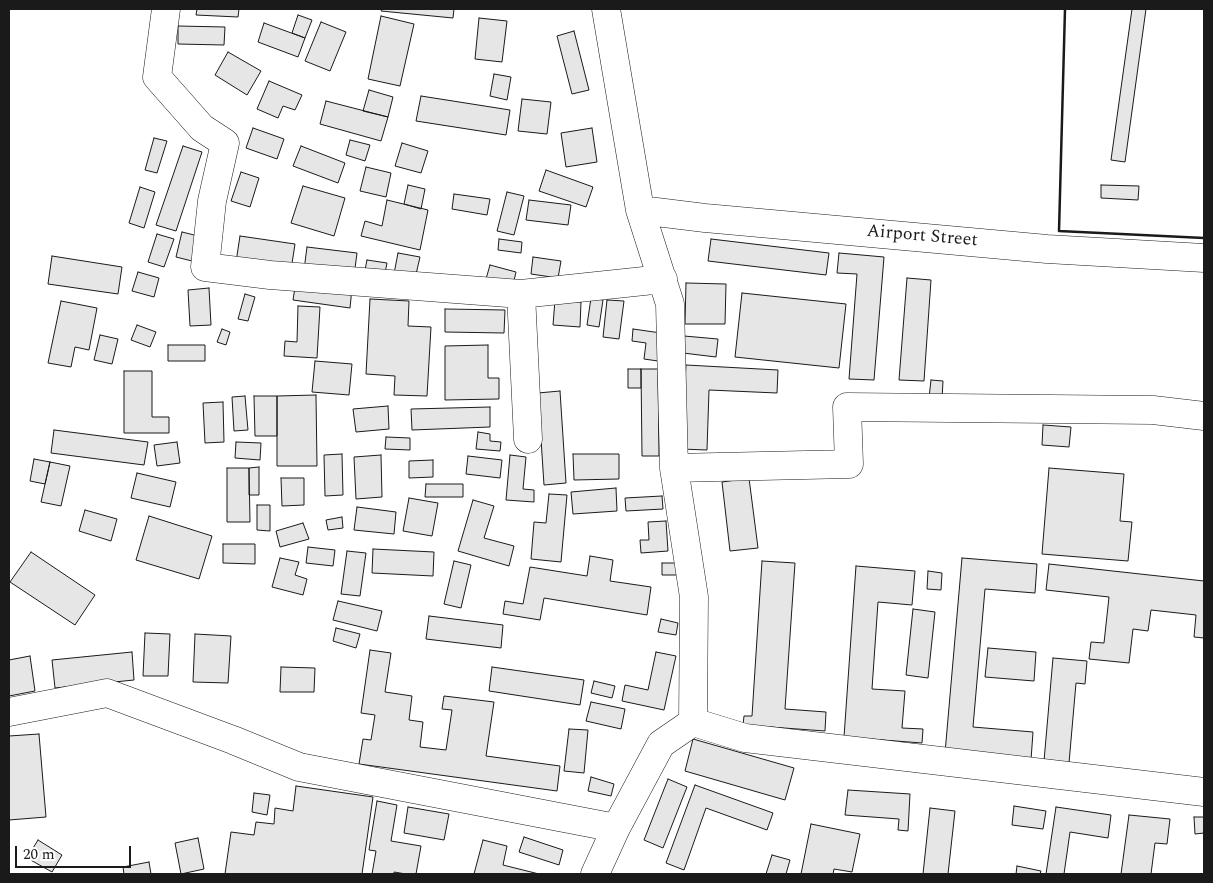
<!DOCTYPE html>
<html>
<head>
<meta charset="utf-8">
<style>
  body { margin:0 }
  #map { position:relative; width:1213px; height:883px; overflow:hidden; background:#fff; font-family:Spectral,serif }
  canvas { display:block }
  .frame { position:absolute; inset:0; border:10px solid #1a1a1a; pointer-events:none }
  .scale { position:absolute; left:15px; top:846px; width:116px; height:22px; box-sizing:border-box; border:2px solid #1a1a1a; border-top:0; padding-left:6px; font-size:15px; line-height:18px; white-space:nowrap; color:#1a1a1a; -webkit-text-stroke:4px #fff; paint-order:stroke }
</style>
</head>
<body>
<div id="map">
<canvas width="1213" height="883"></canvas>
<div class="frame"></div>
<div class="scale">20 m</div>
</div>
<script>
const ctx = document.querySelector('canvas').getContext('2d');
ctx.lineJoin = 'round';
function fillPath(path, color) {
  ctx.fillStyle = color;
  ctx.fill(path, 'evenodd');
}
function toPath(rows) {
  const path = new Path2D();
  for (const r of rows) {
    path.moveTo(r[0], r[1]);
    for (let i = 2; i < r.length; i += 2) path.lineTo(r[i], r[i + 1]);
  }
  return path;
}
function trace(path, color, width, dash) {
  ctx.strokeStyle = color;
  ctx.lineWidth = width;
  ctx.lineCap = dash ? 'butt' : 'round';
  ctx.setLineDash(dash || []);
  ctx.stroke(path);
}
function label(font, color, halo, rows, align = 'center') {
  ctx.font = font + ' Spectral,serif';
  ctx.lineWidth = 4;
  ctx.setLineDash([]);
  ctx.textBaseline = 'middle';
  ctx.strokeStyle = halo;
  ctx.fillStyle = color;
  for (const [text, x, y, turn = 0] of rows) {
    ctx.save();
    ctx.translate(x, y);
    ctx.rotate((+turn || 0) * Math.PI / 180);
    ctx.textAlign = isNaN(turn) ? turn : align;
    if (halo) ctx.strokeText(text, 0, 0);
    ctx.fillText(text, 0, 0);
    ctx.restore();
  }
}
const building = toPath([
  [197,9,239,9,238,17,196,15,197,9],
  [382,9,454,9,453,18,381,11,382,9],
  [1132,9,1146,9,1125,162,1111,160,1132,9],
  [298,15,312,20,305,38,292,33,298,15],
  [381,16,414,24,400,86,368,79,381,16],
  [479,18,507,21,502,62,475,59,479,18],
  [321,22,346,32,330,71,305,61,321,22],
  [264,23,305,38,298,57,258,42,264,23],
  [178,26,225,27,224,45,178,44,178,26],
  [574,31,589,90,572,94,557,36,574,31],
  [228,52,261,71,247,95,215,75,228,52],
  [494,74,511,77,507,100,490,96,494,74],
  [269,81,302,95,295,110,283,106,278,118,257,109,269,81],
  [369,90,393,97,388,117,363,111,369,90],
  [421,96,510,110,506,135,416,121,421,96],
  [522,99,551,102,547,134,518,131,522,99],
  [326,101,388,117,381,141,320,124,326,101],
  [253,128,284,139,277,159,246,148,253,128],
  [592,128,597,162,566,167,561,133,592,128],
  [154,138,167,141,157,173,145,170,154,138],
  [350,140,370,145,365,161,346,155,350,140],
  [402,143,428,151,421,173,395,166,402,143],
  [183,146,202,152,176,231,156,225,183,146],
  [301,146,345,163,338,183,293,166,301,146],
  [366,167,391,173,386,197,360,191,366,167],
  [546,170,593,187,586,207,539,191,546,170],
  [241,172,259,178,250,207,231,201,241,172],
  [408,185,425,189,421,209,404,204,408,185],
  [1101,185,1139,186,1138,200,1101,198,1101,185],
  [303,186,345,198,334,236,291,223,303,186],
  [140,187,155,192,144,228,129,223,140,187],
  [507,192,524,196,514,235,497,231,507,192],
  [454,194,490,199,487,215,452,209,454,194],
  [387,200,428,210,420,250,361,236,365,221,382,226,387,200],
  [529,200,571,205,568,225,526,220,529,200],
  [182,232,198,236,192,261,176,257,182,232],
  [157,234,174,239,164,267,148,262,157,234],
  [240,236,295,244,291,270,236,262,240,236],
  [499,239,522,242,521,253,498,250,499,239],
  [711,239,829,253,826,275,708,261,711,239],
  [307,247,357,253,354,276,304,270,307,247],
  [398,253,420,257,414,283,393,279,398,253],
  [839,253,884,257,874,380,849,379,857,274,837,273,839,253],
  [52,256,122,267,118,294,48,284,52,256],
  [533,257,561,261,558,278,531,274,533,257],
  [367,260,387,263,384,278,364,275,367,260],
  [490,265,516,272,513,285,484,286,490,265],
  [138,272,159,278,154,297,132,291,138,272],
  [907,278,931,280,924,381,899,380,907,278],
  [296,281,352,288,350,308,293,300,296,281],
  [686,283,726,284,725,324,685,324,686,283],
  [209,288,211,325,190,326,188,290,209,288],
  [742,293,846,304,839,368,735,357,742,293],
  [245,294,255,297,248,321,238,319,245,294],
  [591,298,603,300,599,327,587,325,591,298],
  [370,299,409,301,408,326,431,327,427,396,394,395,395,376,366,374,370,299],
  [555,300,581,302,580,327,553,325,555,300],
  [607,300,624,301,619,339,603,337,607,300],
  [61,301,97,308,89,350,75,347,71,367,48,363,61,301],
  [298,306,320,307,317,358,284,356,285,341,297,342,298,306],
  [445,309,505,310,504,333,445,332,445,309],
  [137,325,156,332,150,347,131,340,137,325],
  [222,329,230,332,226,345,217,342,222,329],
  [633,329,661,333,658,361,644,359,646,343,632,341,633,329],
  [100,335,118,339,112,364,94,360,100,335],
  [684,336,718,339,716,357,683,353,684,336],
  [168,345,205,345,205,361,168,361,168,345],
  [488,345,488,378,499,378,499,399,445,400,445,346,488,345],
  [315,361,352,364,349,395,312,392,315,361],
  [686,365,778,370,777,393,709,390,707,450,681,449,686,365],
  [628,369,641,369,641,388,628,388,628,369],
  [641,369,658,369,659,456,642,456,641,369],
  [124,371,152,371,152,417,169,417,169,433,124,433,124,371],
  [931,380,943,381,942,399,929,398,931,380],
  [560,391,566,483,544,485,538,393,560,391],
  [316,395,317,466,277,466,277,396,316,395],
  [245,396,248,430,234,431,232,397,245,396],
  [254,396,277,396,277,436,255,436,254,396],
  [223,402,224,442,205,443,203,403,223,402],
  [388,406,389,429,356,432,353,409,388,406],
  [490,407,490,427,412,430,411,409,490,407],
  [1043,425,1071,427,1069,447,1042,445,1043,425],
  [54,430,148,442,144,465,51,453,54,430],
  [478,432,490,434,490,441,501,442,500,451,476,449,478,432],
  [386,437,410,438,410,450,385,449,386,437],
  [177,442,180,463,157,466,154,445,177,442],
  [236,442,261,443,260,460,235,458,236,442],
  [342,454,343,495,325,496,324,455,342,454],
  [573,454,619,454,619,479,574,480,573,454],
  [381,455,382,497,356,499,354,457,381,455],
  [510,455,526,457,523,489,534,490,534,502,506,500,510,455],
  [468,456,502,460,500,478,466,474,468,456],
  [34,459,50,462,45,484,30,481,34,459],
  [433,460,433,477,409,478,409,461,433,460],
  [50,462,70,466,61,506,41,502,50,462],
  [259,467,259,495,249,495,249,468,259,467],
  [227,468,249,468,250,522,227,522,227,468],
  [1049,468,1124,474,1120,521,1132,522,1128,561,1042,554,1049,468],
  [137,473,176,482,170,507,131,498,137,473],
  [281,478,304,478,304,505,282,506,281,478],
  [749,478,758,548,730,551,722,482,749,478],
  [426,484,463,484,463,497,425,497,426,484],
  [616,488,617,511,573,514,571,492,616,488],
  [549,494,567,495,561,562,531,559,534,522,546,523,549,494],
  [662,496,663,509,626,511,625,498,662,496],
  [409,498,438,503,432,536,403,531,409,498],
  [473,500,494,506,484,538,514,546,509,566,458,551,473,500],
  [257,505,270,505,270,531,257,530,257,505],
  [357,507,396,512,394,534,354,530,357,507],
  [85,510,117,519,111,541,79,531,85,510],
  [149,516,212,536,199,579,136,560,149,516],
  [342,517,343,528,328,530,326,520,342,517],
  [666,521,668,551,641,553,640,540,649,540,648,522,666,521],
  [303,523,309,539,280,547,276,531,303,523],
  [223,544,255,544,255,564,223,563,223,544],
  [308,547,335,550,333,566,306,563,308,547],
  [373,549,434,552,433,576,372,573,373,549],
  [347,551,366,553,360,596,341,594,347,551],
  [31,552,95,595,75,625,10,582,31,552],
  [590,556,613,560,610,581,651,587,647,615,544,598,540,620,503,614,505,601,523,604,530,567,587,576,590,556],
  [280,558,299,562,295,575,307,579,303,595,272,587,280,558],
  [962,558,1037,564,1035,593,985,589,973,727,1033,732,1031,760,945,753,962,558],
  [454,561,471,565,461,608,444,604,454,561],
  [762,561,795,563,785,709,826,712,825,731,743,725,744,716,752,716,762,561],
  [662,563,679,563,679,575,662,575,662,563],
  [1049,564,1204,581,1204,638,1194,637,1196,615,1151,610,1148,631,1133,629,1129,663,1089,659,1091,642,1104,643,1109,597,1046,590,1049,564],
  [856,566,915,571,912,605,878,602,872,689,905,691,902,728,923,729,922,743,844,737,856,566],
  [928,571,942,573,941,590,927,589,928,571],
  [338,601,382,611,377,631,333,620,338,601],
  [913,609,935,612,928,678,906,675,913,609],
  [429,616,503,625,501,648,426,639,429,616],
  [661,619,678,623,676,635,658,632,661,619],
  [336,628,360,634,356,648,333,641,336,628],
  [145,633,170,634,168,676,143,676,145,633],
  [195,634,231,636,228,683,193,682,195,634],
  [988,648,1036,652,1034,681,985,677,988,648],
  [370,650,391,653,385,692,412,696,409,720,423,722,420,747,446,750,452,710,442,709,444,696,494,702,486,756,560,766,557,791,359,764,363,739,371,740,375,715,361,713,370,650],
  [132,652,134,680,55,688,52,660,132,652],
  [656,652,676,656,664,710,622,701,625,685,648,690,656,652],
  [30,656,35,691,9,696,9,660,30,656],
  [1053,658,1087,661,1085,684,1076,683,1069,763,1044,761,1053,658],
  [281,667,315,668,314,692,280,692,281,667],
  [492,667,584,680,580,705,489,691,492,667],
  [594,681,615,686,612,698,591,693,594,681],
  [591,702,625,709,621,729,586,721,591,702],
  [569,729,588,730,584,773,564,771,569,729],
  [39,734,46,817,9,820,9,736,39,734],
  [693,739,794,768,785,800,685,771,693,739],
  [591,777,614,784,611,796,588,791,591,777],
  [668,779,687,787,663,848,644,840,668,779],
  [695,785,773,813,767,830,706,808,684,870,666,863,695,785],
  [296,786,373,797,362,874,225,874,231,832,254,835,256,822,274,824,275,808,293,811,296,786],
  [848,790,910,794,908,831,898,830,899,819,845,815,848,790],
  [254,793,270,795,267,815,252,812,254,793],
  [377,801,397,805,391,841,421,846,416,874,406,874,394,872,394,874,372,874,376,851,369,850,377,801],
  [1014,806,1046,811,1043,829,1012,825,1014,806],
  [408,807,449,814,444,840,404,833,408,807],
  [1056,807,1111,815,1108,838,1070,832,1064,874,1046,874,1056,807],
  [930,808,955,811,948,874,923,874,930,808],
  [1129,815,1170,819,1167,844,1155,843,1151,874,1121,874,1129,815],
  [1194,817,1204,817,1204,833,1195,834,1194,817],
  [811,824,860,834,852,872,834,869,833,874,801,874,811,824],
  [524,837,563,850,559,865,519,852,524,837],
  [198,838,204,869,181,874,175,843,198,838],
  [38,840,62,855,52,872,27,858,38,840],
  [483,840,507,846,503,865,539,874,474,874,483,840],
  [772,855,790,860,786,874,766,874,772,855],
  [149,862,151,874,124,874,123,867,149,862],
  [1017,866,1041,871,1040,874,1016,874,1017,866]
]);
fillPath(building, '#e6e6e6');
trace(building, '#1a1a1a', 1);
const minor = toPath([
  [166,9,157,77,202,128,225,143,212,201,205,267,270,275,521,294,663,279],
  [640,210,705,218,1047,249,1204,258],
  [521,294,528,439],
  [674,468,849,464,847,407,1153,410,1204,416],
  [9,712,107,693,233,740,299,767,616,828],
  [693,722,745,738,1204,792],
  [595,874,616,828,661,744,693,722,694,597,674,468,670,304,640,210,606,9]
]);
trace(minor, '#1a1a1a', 29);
trace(minor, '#fff', 28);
trace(toPath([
  [1065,9,1059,231,1204,238]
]), '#1a1a1a', 2.5);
label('18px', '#1a1a1a', '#fff', [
  ["Airport Street",922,237,5]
]);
</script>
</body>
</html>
